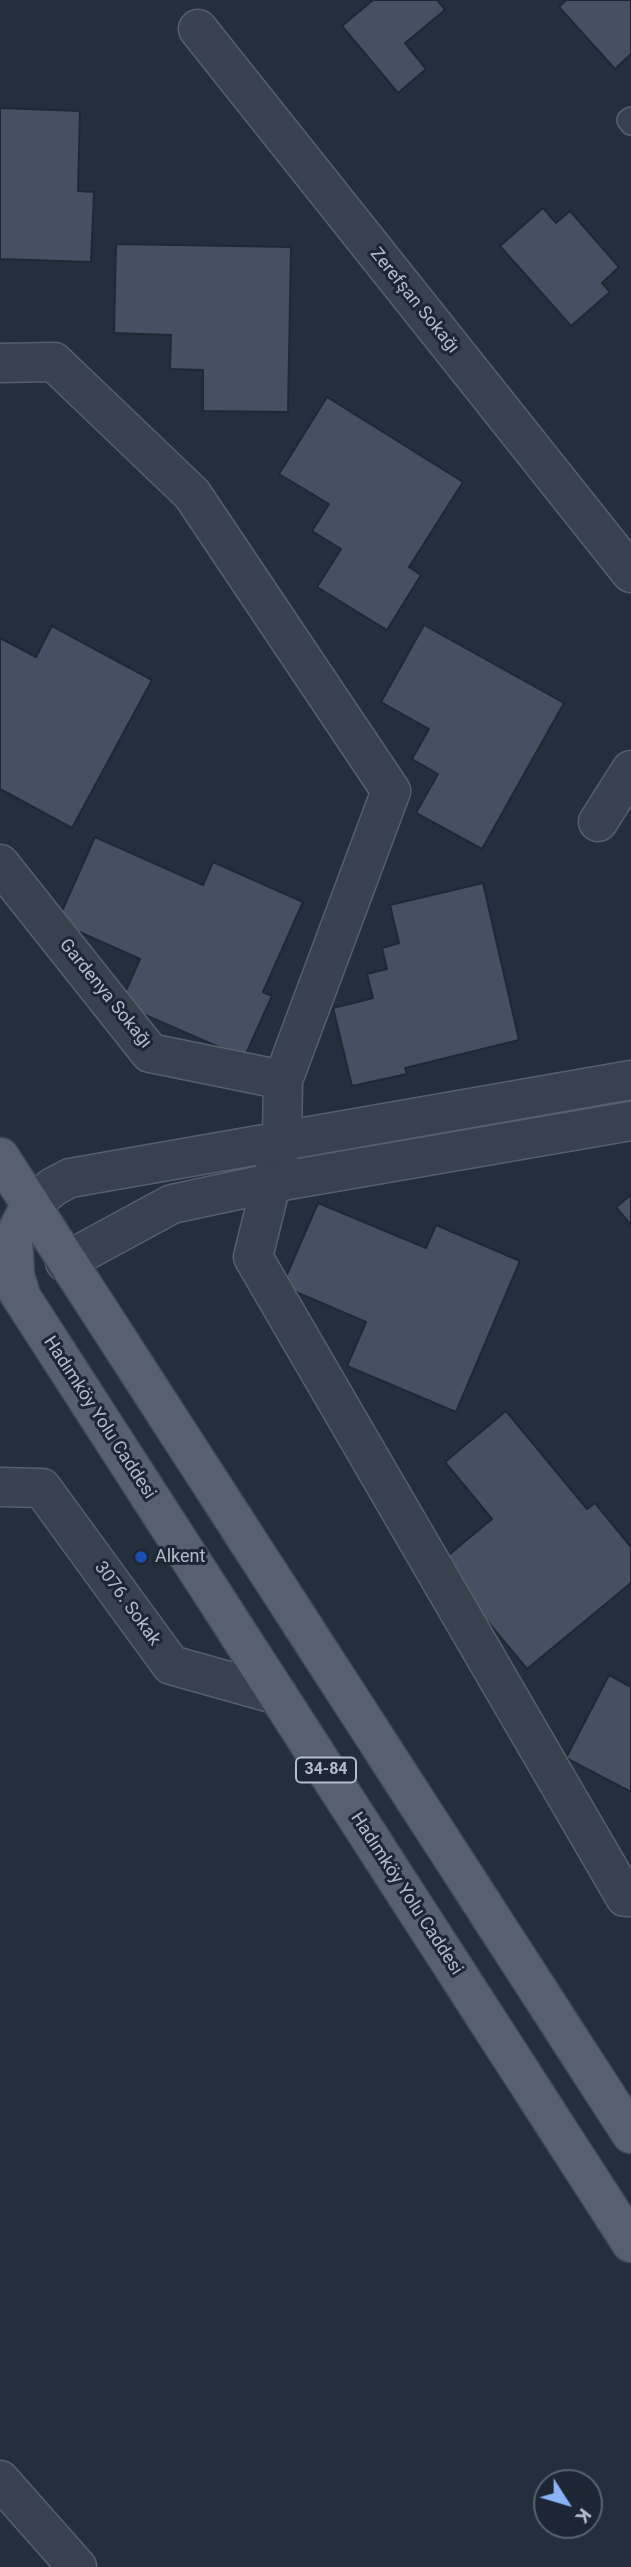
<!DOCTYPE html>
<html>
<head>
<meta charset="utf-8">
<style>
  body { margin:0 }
  #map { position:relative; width:631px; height:2567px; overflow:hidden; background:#242f3e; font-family:Roboto,sans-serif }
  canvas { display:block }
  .north { position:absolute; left:533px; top:2469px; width:70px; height:70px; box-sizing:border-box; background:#1d2633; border:2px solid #59626f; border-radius:50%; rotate:127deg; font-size:19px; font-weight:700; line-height:28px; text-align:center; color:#b4bcc9 }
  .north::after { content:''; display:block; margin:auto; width:24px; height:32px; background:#8ab4f8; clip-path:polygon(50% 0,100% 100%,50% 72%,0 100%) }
</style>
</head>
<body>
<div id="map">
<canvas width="631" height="2567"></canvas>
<div class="north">K</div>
</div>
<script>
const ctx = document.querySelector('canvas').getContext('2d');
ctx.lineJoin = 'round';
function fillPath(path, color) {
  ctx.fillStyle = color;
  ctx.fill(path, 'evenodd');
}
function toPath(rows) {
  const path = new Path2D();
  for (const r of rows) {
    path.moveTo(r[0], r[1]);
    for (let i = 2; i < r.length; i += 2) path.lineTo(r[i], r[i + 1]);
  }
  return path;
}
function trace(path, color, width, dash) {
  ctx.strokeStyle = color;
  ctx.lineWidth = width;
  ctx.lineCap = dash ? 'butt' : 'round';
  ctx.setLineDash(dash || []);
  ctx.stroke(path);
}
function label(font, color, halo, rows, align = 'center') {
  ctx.font = font + ' Roboto,sans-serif';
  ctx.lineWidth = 6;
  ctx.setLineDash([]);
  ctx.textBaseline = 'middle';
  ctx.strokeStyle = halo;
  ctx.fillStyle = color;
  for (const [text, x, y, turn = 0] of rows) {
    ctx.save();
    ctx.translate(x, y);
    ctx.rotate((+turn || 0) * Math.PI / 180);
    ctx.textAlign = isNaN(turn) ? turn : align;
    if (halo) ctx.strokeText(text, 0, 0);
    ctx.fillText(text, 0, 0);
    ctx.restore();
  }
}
const building = toPath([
  [373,0,437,0,445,10,405,43,426,69,398,93,342,26,373,0],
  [566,0,631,0,631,54,615,69,559,7,566,0],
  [0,108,80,111,78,191,94,192,91,262,0,259,0,108],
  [543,208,556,223,570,211,619,267,602,283,610,292,571,326,500,246,543,208],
  [116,244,291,247,288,412,203,411,203,370,170,369,171,335,114,333,116,244],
  [327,397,463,482,409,567,421,575,387,630,317,587,341,549,312,531,329,504,279,474,327,397],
  [424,625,564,703,482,849,416,813,438,774,412,759,429,729,381,702,424,625],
  [52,626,152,680,72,828,0,789,0,638,36,657,52,626],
  [95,837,203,885,213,862,303,902,263,992,272,996,244,1058,120,1004,140,959,57,922,95,837],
  [483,883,519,1040,405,1068,407,1074,352,1086,333,1008,373,998,367,974,387,969,382,948,399,943,390,905,483,883],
  [631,1195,631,1225,616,1207,631,1195],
  [318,1203,426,1248,436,1225,520,1261,456,1412,347,1366,366,1322,282,1286,318,1203],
  [506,1411,587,1509,595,1503,631,1547,631,1583,527,1669,439,1563,492,1519,445,1462,506,1411],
  [609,1675,631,1687,631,1792,566,1758,609,1675]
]);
fillPath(building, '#455162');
trace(building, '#1f2835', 2);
const service = toPath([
  [631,118,628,120,631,124]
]);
const minor = toPath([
  [198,29,631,573],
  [0,363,54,362,192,494,391,791,283,1080,282,1140,253,1257,625,1897,631,1897],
  [598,822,631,770],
  [0,864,150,1053,283,1080],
  [0,1487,42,1488,171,1665,278,1695],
  [0,2480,77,2567]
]);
const tertiary = toPath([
  [30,1206,53,1187,70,1178,631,1080],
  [65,1262,172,1204,271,1183,631,1121]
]);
const primary = toPath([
  [0,1157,631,2134],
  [0,1264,631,2243],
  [20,1292,15,1276,13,1239,30,1206]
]);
trace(service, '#565f6c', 24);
trace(minor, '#565f6c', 41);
trace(tertiary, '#565f6c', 41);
trace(primary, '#414a57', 41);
trace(service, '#38414e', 21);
trace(minor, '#38414e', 38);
trace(tertiary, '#38414e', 38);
trace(primary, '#56606e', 38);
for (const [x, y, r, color] of [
  [141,1557,7,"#1a4fb4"]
]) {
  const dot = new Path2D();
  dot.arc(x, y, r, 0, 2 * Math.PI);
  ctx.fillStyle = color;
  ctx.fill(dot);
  trace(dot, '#1d2633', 2.5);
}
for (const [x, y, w] of [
  [326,1770,60]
]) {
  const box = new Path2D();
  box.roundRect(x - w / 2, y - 12.5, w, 25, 5);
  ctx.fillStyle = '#1d2633';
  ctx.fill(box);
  trace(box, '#b4bcc9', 2);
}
label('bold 16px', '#b4bcc9', null, [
  ["34-84",326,1770]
]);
label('18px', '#b4bcc9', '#1d2633', [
  ["Zerefşan Sokağı",414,301,51],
  ["Gardenya Sokağı",105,994,51],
  ["Hadımköy Yolu Caddesi",99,1418,57],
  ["3076. Sokak",127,1604,54],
  ["Hadımköy Yolu Caddesi",406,1894,57]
]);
label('18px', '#b4bcc9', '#1d2633', [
  ["Alkent",155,1557]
], 'left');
</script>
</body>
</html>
